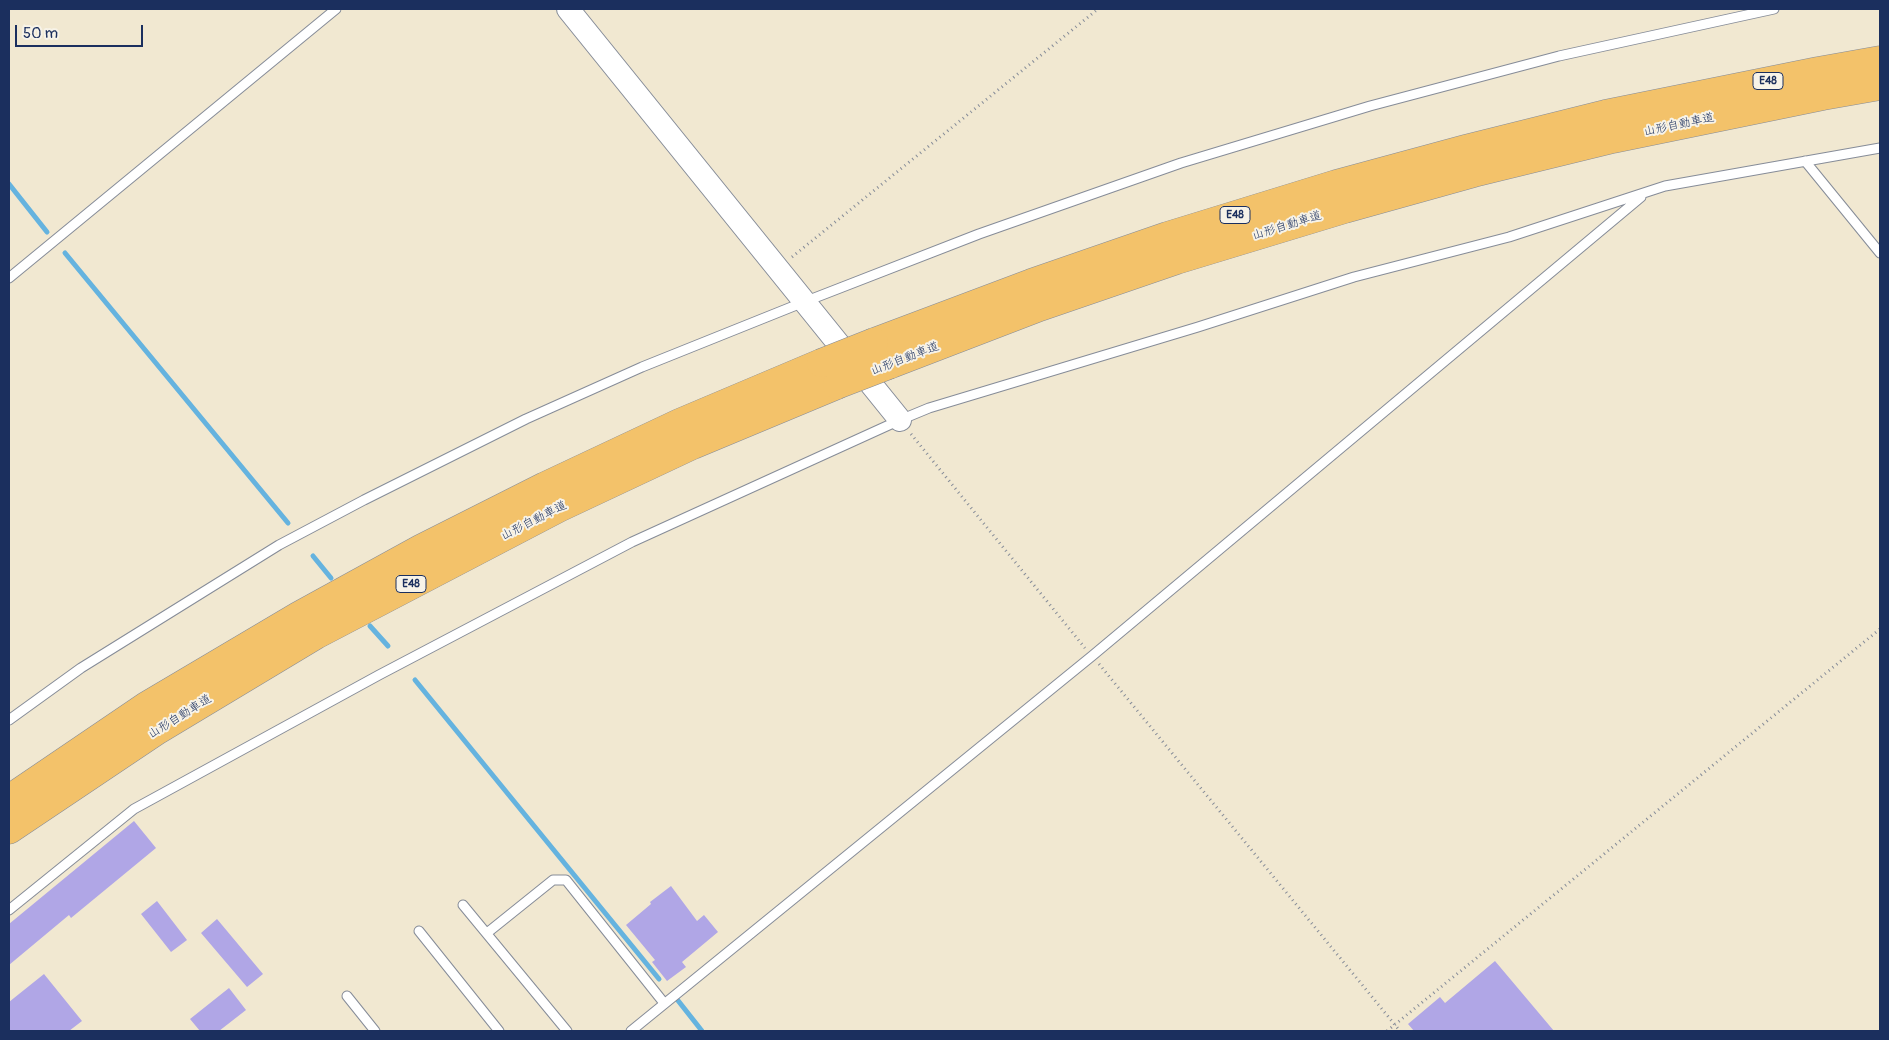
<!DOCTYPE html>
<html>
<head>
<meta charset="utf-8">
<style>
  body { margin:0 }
  #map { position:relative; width:1889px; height:1040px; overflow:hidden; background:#f1e8d1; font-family:Pangolin,sans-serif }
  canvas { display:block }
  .frame { position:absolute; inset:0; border:10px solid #1b2f5e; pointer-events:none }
  .scale { position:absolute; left:15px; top:25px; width:128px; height:22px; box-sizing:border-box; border:2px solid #1b2f5e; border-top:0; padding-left:6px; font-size:15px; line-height:18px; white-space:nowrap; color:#1b2f5e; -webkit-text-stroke:4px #f7f3e8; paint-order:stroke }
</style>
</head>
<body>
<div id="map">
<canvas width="1889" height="1040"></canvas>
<div class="frame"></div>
<div class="scale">50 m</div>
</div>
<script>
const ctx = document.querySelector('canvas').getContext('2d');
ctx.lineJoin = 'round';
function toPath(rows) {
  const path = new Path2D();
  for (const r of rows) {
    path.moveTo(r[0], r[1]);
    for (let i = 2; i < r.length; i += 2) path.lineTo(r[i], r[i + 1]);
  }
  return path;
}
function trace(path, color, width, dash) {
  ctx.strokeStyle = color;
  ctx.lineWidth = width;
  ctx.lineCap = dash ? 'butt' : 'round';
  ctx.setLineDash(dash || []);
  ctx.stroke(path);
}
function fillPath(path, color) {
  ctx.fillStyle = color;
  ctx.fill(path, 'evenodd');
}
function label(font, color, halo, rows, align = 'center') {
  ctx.font = font + ' Pangolin,"Klee One",sans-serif';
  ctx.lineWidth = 4;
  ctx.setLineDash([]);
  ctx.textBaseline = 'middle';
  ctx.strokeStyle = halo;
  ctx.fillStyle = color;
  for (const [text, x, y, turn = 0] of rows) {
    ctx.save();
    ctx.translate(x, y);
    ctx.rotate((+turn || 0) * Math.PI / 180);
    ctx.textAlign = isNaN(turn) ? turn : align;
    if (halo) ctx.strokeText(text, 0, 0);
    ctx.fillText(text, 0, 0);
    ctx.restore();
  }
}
trace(toPath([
  [9,184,47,232],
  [65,253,288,523],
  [313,556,331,578],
  [370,626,388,646],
  [415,680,659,979],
  [676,998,702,1031]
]), '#65b3df', 5);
fillPath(toPath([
  [134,821,156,848,71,918,69,915,9,965,9,924],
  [671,886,697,921,704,915,718,932,682,962,686,967,667,981,652,962,655,960,626,925,651,904,650,902],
  [157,901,187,940,171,952,141,914],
  [217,919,263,974,247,987,201,933],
  [1495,961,1554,1031,1414,1031,1408,1024,1440,997,1445,1003],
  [44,974,82,1021,69,1031,9,1031,9,1002],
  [229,988,246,1010,219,1031,200,1031,190,1019]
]), '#b0a6e6');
const service = toPath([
  [1805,161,1880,253],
  [9,278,336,9],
  [9,720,81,668,279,545,364,500,526,419,642,367,804,302,979,234,1181,163,1370,106,1559,56,1774,9],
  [463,905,567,1031],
  [9,910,134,809,379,675,632,542,900,420,929,408,1198,327,1354,277,1509,237,1665,186,1880,148],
  [419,931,499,1031],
  [487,933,553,880,566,880,664,1003],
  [347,996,375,1031],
  [631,1031,1092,656,1641,197]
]);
const tertiary = toPath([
  [568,9,900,420]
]);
const motorway = toPath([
  [874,342,1031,283,1167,236,1336,184,1465,149,1605,114,1818,71,1880,60],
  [889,365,1040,307,1177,260,1345,209,1474,173,1613,139,1823,96,1880,86],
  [9,799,146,706,298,616,420,549,545,486,679,423,821,363],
  [9,830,158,730,316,635,559,508,693,445,837,385]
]);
trace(service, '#868c98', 11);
trace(tertiary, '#868c98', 24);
trace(motorway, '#868c98', 29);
trace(toPath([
  [792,257,1098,9],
  [911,434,1085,648],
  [1099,664,1400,1031],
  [1387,1031,1880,629]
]), '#868c98', 3, [1, 4]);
trace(service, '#fff', 9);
trace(tertiary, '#fff', 22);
trace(motorway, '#f3c26a', 28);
const motorwayBridge = toPath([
  [821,363,874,342],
  [837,385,889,365]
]);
trace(motorwayBridge, '#868c98', 29, []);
trace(motorwayBridge, '#f3c26a', 28);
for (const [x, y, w] of [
  [1768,81,30],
  [1235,215,30],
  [411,584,30]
]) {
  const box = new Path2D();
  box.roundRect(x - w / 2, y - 8.5, w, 17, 4);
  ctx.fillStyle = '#f7f3e8';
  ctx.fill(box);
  trace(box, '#1b2f5e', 1);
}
label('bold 11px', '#1b2f5e', null, [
  ["E48",1768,81],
  ["E48",1235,215],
  ["E48",411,584]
]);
label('12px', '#1b2f5e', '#f7f3e8', [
  ["山形自動車道",1679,125,-12],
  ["山形自動車道",1287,226,-17],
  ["山形自動車道",905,359,-21],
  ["山形自動車道",534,521,-27],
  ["山形自動車道",180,717,-32]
]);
</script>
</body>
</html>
